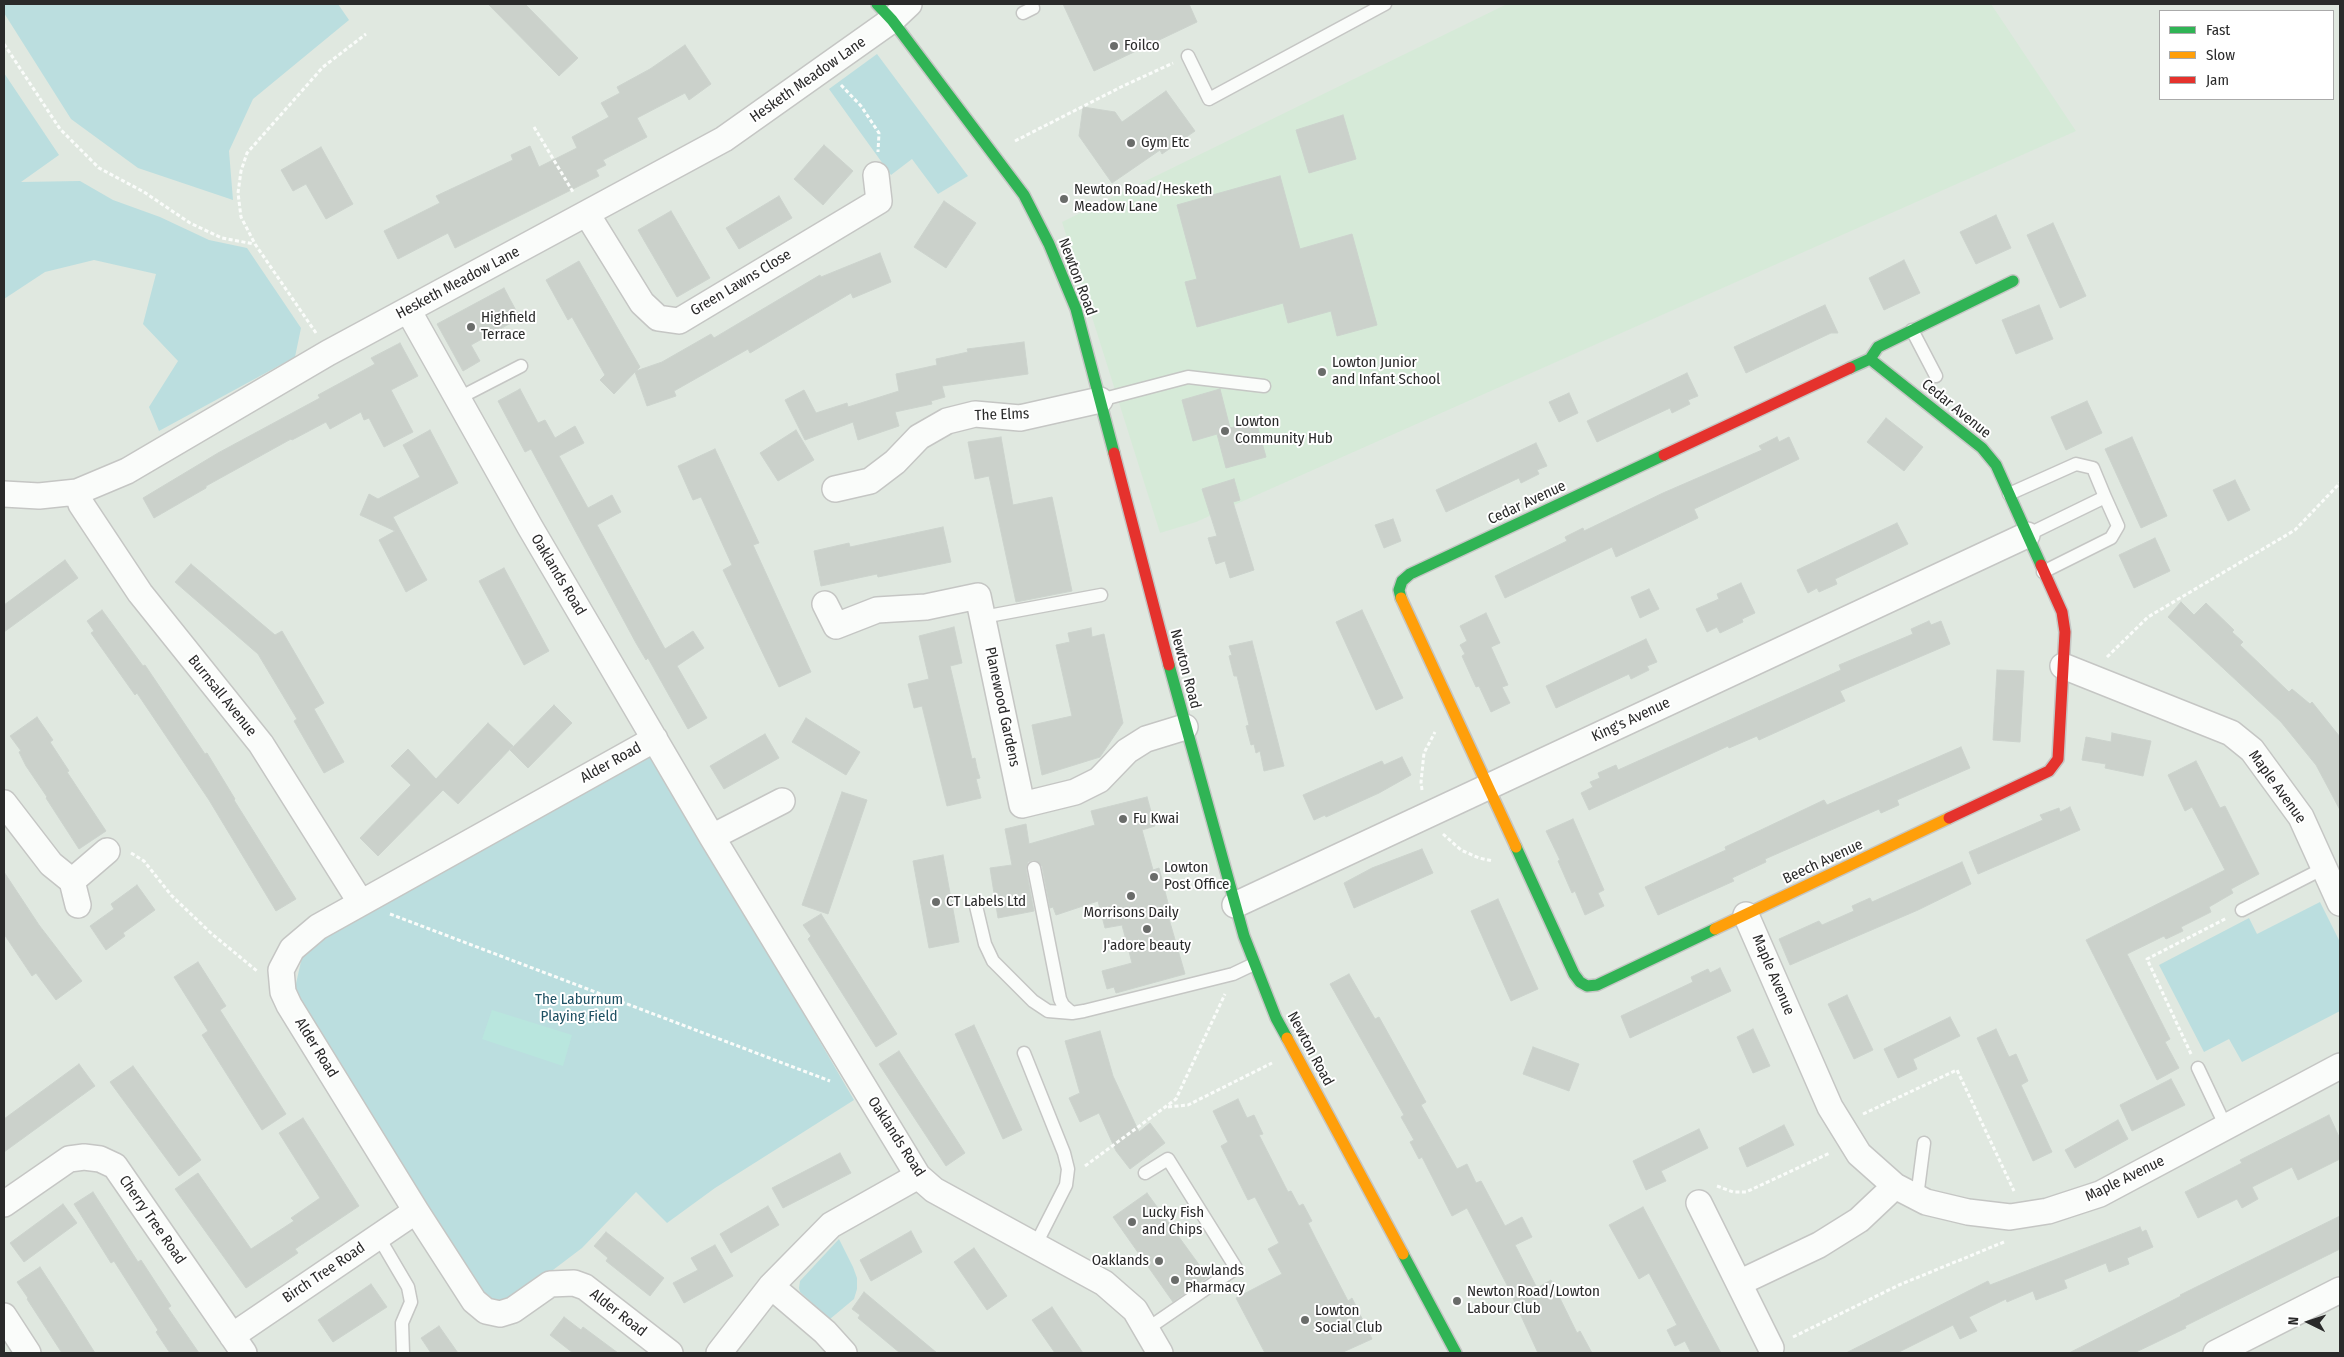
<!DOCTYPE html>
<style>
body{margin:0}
#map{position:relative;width:2344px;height:1357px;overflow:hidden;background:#e0e8e0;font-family:"Fira Sans Condensed",sans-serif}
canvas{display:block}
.frame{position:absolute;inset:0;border:5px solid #2a2a2a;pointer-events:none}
.legend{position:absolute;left:2159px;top:10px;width:175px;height:90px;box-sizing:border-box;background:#fff;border:1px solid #aaa;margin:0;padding:6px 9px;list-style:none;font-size:15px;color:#2a2a2a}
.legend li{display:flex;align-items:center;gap:10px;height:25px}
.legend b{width:25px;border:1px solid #aaa}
.north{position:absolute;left:2284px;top:1297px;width:50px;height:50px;-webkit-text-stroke:4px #fff;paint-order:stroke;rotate:274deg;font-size:14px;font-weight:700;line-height:20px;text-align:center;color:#2a2a2a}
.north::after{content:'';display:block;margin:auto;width:18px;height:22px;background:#2a2a2a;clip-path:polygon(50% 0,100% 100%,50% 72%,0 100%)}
</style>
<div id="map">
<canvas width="2344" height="1357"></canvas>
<div class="frame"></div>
<ul class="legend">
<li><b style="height:6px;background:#30b455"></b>Fast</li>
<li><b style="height:6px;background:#ff9f0a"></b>Slow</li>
<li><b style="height:6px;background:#e5322d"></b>Jam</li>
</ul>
<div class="north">N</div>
</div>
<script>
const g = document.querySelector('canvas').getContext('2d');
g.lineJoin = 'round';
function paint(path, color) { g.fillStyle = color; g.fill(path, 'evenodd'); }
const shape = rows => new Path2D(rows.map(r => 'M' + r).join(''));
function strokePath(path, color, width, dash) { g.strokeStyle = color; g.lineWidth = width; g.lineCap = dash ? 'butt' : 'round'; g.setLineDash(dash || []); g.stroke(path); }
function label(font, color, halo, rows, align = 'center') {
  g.font = font + ' "Fira Sans Condensed",sans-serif'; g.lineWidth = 4; g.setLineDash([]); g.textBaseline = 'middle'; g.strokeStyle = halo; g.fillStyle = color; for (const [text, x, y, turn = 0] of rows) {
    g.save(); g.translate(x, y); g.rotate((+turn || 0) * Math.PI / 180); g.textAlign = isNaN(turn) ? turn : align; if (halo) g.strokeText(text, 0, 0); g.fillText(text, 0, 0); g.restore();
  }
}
const education = shape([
 [1507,4,1991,4,2076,131,1196,522,1160,533,1062,222]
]);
const green = shape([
 [4,4,338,4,349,20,253,99,229,151,233,200,138,168,71,119,4,13],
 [877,54,968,176,938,194,912,159,891,175,829,89],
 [4,73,59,155,21,182,80,181,113,200,160,217,209,240,247,248,301,328,295,357,159,431,149,407,178,361,143,324,156,274,94,260,45,272,4,299],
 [654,757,854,1100,715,1188,667,1223,636,1192,582,1248,520,1295,506,1301,490,1300,479,1293,301,1012,295,988,302,957,328,932,635,759],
 [2320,902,2340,942,2340,1011,2242,1062,2229,1039,2204,1052,2159,965,2249,918,2257,934],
 [839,1239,853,1267,857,1278,857,1289,854,1299,830,1319,800,1292,799,1288,800,1281]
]);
const pitch = shape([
 [492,1010,572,1035,563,1066,482,1039]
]);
const building = shape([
 [488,4,525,4,578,58,559,76,488,4],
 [1063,4,1189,4,1197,22,1094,71,1063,4],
 [685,45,711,84,689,100,685,93,637,118,647,137,603,160,606,165,596,170,599,176,455,248,448,233,398,259,384,231,440,203,436,196,513,160,511,155,530,146,539,167,577,148,572,137,609,117,601,103,620,93,617,87,650,69,685,45],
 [1166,91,1195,131,1162,154,1160,150,1112,183,1079,136,1083,107,1115,112,1122,122,1166,91],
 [1343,115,1356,159,1309,173,1296,130,1343,115],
 [824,145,853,171,823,205,794,179,824,145],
 [321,147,353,204,326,219,306,184,293,191,281,170,321,147],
 [1280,176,1300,249,1352,234,1377,325,1337,336,1331,311,1288,323,1283,303,1197,327,1185,282,1197,279,1177,205,1280,176],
 [779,196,792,218,739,249,726,228,779,196],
 [944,201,976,223,946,268,914,247,944,201],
 [671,211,710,278,677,297,638,230,671,211],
 [1996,215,2011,248,1976,264,1960,232,1996,215],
 [2053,223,2086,296,2060,308,2027,235,2053,223],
 [880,253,891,282,853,298,851,293,750,353,748,349,674,391,676,396,647,406,635,372,614,394,600,380,605,375,572,317,568,320,546,280,579,261,640,367,636,371,662,362,711,334,714,338,820,275,821,277,880,253],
 [1904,260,1920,293,1884,310,1869,278,1904,260],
 [504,288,520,318,471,345,480,361,463,371,437,324,504,288],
 [1825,305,1838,333,1831,333,1746,373,1734,347,1825,305],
 [2039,305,2053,339,2016,354,2002,320,2039,305],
 [1024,342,1028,374,942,386,945,397,931,401,932,404,895,412,899,426,858,440,853,422,805,440,785,400,804,390,816,413,847,403,848,407,899,391,896,374,937,365,936,359,968,352,967,349,1024,342],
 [400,343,418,376,391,390,413,432,384,447,369,418,364,420,361,412,330,429,326,422,292,440,291,439,206,486,206,488,154,518,143,498,218,453,320,398,318,395,375,364,371,358,400,343],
 [1687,373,1698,396,1688,400,1690,404,1672,413,1670,408,1597,442,1587,421,1687,373],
 [520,389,538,423,545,420,555,438,575,426,584,443,559,456,588,508,612,495,621,512,597,525,665,649,693,631,704,648,677,666,707,718,688,729,648,658,646,660,636,643,531,449,525,452,498,401,520,389],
 [1220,389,1230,428,1256,421,1266,457,1226,468,1217,434,1193,441,1182,400,1220,389],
 [1569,393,1578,413,1559,422,1549,402,1569,393],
 [2087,401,2102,433,2066,450,2051,417,2087,401],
 [1886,418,1923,447,1904,471,1867,442,1886,418],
 [430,430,458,483,393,517,427,580,406,592,379,540,395,531,360,515,369,494,378,499,420,477,403,445,430,430],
 [796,430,814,460,778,481,760,453,796,430],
 [1001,437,1013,505,1052,497,1072,591,1016,602,989,476,975,479,968,442,1001,437],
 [1777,437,1779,442,1789,437,1799,459,1694,509,1698,518,1654,539,1616,557,1612,547,1505,598,1495,576,1567,541,1565,537,1583,528,1584,531,1663,493,1762,450,1759,446,1777,437],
 [2132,437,2167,516,2141,528,2105,449,2132,437],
 [1536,443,1547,466,1537,470,1539,474,1521,483,1519,478,1446,512,1436,490,1536,443],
 [715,449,759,543,753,545,811,672,779,687,723,570,732,565,701,497,693,500,678,466,715,449],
 [1234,479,1240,500,1233,502,1254,570,1230,578,1225,561,1216,564,1208,538,1217,536,1202,489,1234,479],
 [2235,480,2250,510,2228,521,2213,490,2235,480],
 [1393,519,1401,541,1384,548,1375,525,1393,519],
 [1897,523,1908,544,1835,579,1837,584,1819,592,1817,588,1808,593,1797,570,1897,523],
 [943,527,951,562,878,577,877,574,821,586,814,551,849,543,850,547,943,527],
 [2155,538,2170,571,2134,588,2119,555,2155,538],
 [65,560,78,578,4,632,4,605,65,560],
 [191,564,275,635,282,631,324,703,314,709,344,762,324,773,294,721,297,719,258,654,175,582,191,564],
 [504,568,549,651,524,665,479,581,504,568],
 [1741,583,1755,613,1742,619,1743,622,1720,633,1717,627,1707,632,1696,609,1719,599,1717,594,1741,583],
 [1649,589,1659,609,1640,618,1631,597,1649,589],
 [2181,602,2194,615,2206,603,2234,630,2232,632,2243,642,2240,645,2289,692,2292,689,2310,704,2312,702,2340,737,2340,810,2316,765,2281,722,2168,617,2181,602],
 [102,610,143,666,145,665,205,754,207,753,235,799,234,800,296,899,276,911,209,800,137,693,135,695,91,633,94,631,87,621,102,610],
 [1362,610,1403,698,1376,710,1336,622,1362,610],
 [1486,613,1500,643,1491,647,1508,685,1502,687,1510,703,1491,712,1479,686,1476,687,1462,656,1465,654,1460,645,1467,641,1460,626,1486,613],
 [1929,621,1931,625,1941,621,1950,644,1840,691,1845,701,1814,715,1759,740,1757,736,1729,748,1728,746,1589,810,1581,793,1593,787,1590,782,1600,778,1598,773,1616,765,1618,770,1841,670,1839,665,1913,634,1911,629,1929,621],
 [954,627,962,663,950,666,972,759,975,758,977,768,980,778,976,779,981,798,947,806,922,706,914,708,908,684,929,679,919,636,954,627],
 [1091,628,1092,637,1104,634,1123,723,1100,757,1042,775,1032,725,1072,716,1056,645,1070,642,1068,633,1091,628],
 [1646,639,1657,662,1647,666,1649,670,1631,679,1629,674,1556,708,1546,686,1646,639],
 [1252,641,1284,766,1264,771,1260,751,1256,753,1254,744,1251,745,1246,726,1249,725,1237,676,1234,676,1229,656,1232,655,1229,646,1252,641],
 [1997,670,2024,671,2020,742,1993,740,1997,670],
 [554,705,572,723,528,768,510,750,554,705],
 [37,717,53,740,50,742,69,771,67,772,106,831,79,849,46,798,47,797,26,766,19,752,21,751,10,736,37,717],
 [806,718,860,752,846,775,792,742,806,718],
 [488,723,513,746,458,804,443,790,378,856,360,838,411,785,391,766,408,749,436,779,488,723],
 [2112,733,2151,741,2143,776,2105,768,2106,764,2082,760,2086,737,2111,742,2112,733],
 [765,734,779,758,724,789,710,766,765,734],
 [1961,747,1970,768,1897,800,1899,805,1881,813,1879,809,1765,859,1766,862,1732,878,1734,881,1658,915,1645,887,1726,850,1725,847,1824,800,1827,805,1961,747],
 [1402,757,1411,775,1379,793,1326,817,1325,815,1314,820,1303,795,1382,761,1384,765,1402,757],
 [2196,761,2220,808,2225,806,2259,874,2231,889,2233,893,2209,907,2211,912,2181,927,2183,931,2166,939,2164,936,2127,954,2170,1039,2165,1042,2179,1068,2157,1080,2086,940,2225,870,2192,807,2185,811,2168,775,2196,761],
 [842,792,867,800,828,914,802,905,842,792],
 [1147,797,1155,826,1142,830,1153,870,1159,868,1170,911,1167,912,1185,974,1116,993,1114,987,1107,989,1102,971,1132,963,1122,925,1105,928,1098,901,1056,915,1053,907,1050,908,1042,866,1037,861,1033,860,1028,862,1026,869,1034,911,998,918,990,868,1012,865,1005,829,1026,824,1029,844,1095,825,1091,811,1147,797],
 [2070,807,2080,830,1978,874,1969,852,2043,820,2040,815,2059,808,2060,812,2070,807],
 [1573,819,1604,890,1598,893,1604,906,1585,915,1575,891,1572,893,1558,861,1560,860,1546,831,1573,819],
 [1422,849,1433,873,1354,908,1344,883,1372,868,1422,849],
 [943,855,959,942,929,948,913,861,943,855],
 [1962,862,1971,884,1918,910,1790,965,1779,939,1819,921,1822,925,1854,911,1852,906,1870,898,1872,902,1962,862],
 [4,872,39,925,82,981,56,1000,36,973,32,976,4,934,4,872],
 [137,885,155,910,123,933,125,936,106,950,90,926,114,909,111,904,137,885],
 [1498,899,1538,989,1511,1001,1471,911,1498,899],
 [821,914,897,1034,876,1047,808,939,811,936,803,925,821,914],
 [198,962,226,1006,220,1010,286,1114,262,1130,202,1035,208,1031,174,977,198,962],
 [1720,968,1731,991,1630,1038,1621,1016,1693,982,1691,977,1708,969,1710,973,1720,968],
 [1349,974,1375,1019,1379,1017,1409,1071,1426,1102,1421,1105,1457,1169,1467,1164,1476,1183,1481,1181,1505,1226,1522,1217,1532,1237,1515,1245,1537,1288,1551,1280,1577,1333,1580,1331,1592,1353,1538,1353,1506,1283,1467,1208,1452,1216,1422,1157,1419,1159,1410,1142,1414,1140,1401,1117,1404,1115,1330,984,1349,974],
 [1847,995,1873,1050,1854,1059,1828,1004,1847,995],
 [1950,1017,1960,1036,1913,1059,1917,1069,1898,1078,1884,1049,1950,1017],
 [974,1025,1022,1130,1003,1139,955,1034,974,1025],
 [1753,1029,1770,1066,1753,1073,1737,1037,1753,1029],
 [1996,1029,2009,1057,2016,1054,2028,1081,2021,1085,2052,1152,2033,1161,1977,1038,1996,1029],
 [1100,1031,1113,1076,1139,1132,1150,1123,1165,1143,1130,1169,1116,1151,1099,1113,1080,1122,1069,1098,1080,1093,1065,1041,1100,1031],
 [1533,1047,1579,1064,1569,1091,1523,1074,1533,1047],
 [899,1051,965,1153,946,1166,879,1064,899,1051],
 [79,1064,95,1086,4,1152,4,1119,79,1064],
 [133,1066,201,1160,179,1176,110,1082,133,1066],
 [2171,1079,2185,1105,2132,1131,2120,1105,2171,1079],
 [1238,1099,1247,1118,1254,1115,1263,1134,1259,1135,1288,1192,1291,1191,1299,1206,1303,1204,1312,1221,1308,1223,1316,1239,1348,1301,1352,1298,1372,1339,1341,1353,1265,1353,1236,1298,1282,1274,1268,1249,1279,1243,1255,1197,1248,1200,1221,1146,1228,1142,1213,1111,1238,1099],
 [2329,1115,2340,1139,2340,1159,2298,1180,2292,1167,2252,1187,2258,1199,2242,1208,2237,1199,2198,1218,2185,1192,2242,1163,2240,1160,2329,1115],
 [303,1118,359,1206,295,1249,298,1253,246,1288,175,1189,198,1173,251,1249,294,1221,291,1218,320,1198,279,1133,303,1118],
 [2118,1120,2128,1139,2075,1168,2065,1150,2118,1120],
 [1784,1125,1794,1145,1747,1167,1739,1148,1784,1125],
 [1699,1129,1708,1148,1661,1171,1666,1181,1646,1190,1633,1161,1699,1129],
 [840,1153,851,1173,783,1208,772,1188,840,1153],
 [93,1192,138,1262,141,1260,171,1306,168,1308,199,1353,170,1353,156,1332,158,1330,114,1261,111,1263,74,1204,93,1192],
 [1147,1193,1208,1277,1173,1302,1113,1217,1147,1193],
 [63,1204,77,1223,24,1262,10,1243,63,1204],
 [768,1206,779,1225,731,1253,720,1234,768,1206],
 [1643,1207,1721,1353,1691,1353,1685,1341,1675,1346,1667,1330,1677,1325,1649,1273,1639,1279,1609,1225,1643,1207],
 [2340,1216,2340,1249,2185,1326,2186,1328,2134,1353,2069,1353,2181,1296,2180,1295,2340,1216],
 [2140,1227,2142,1232,2146,1230,2153,1247,2127,1258,2129,1264,2109,1272,2106,1263,2064,1280,2067,1288,2036,1300,2033,1291,2007,1302,2006,1299,1969,1317,1977,1331,1960,1339,1953,1325,1897,1353,1846,1353,1988,1281,1990,1285,2140,1227],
 [911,1231,922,1252,871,1281,860,1260,911,1231],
 [606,1232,664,1278,650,1296,606,1261,608,1258,594,1246,606,1232],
 [715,1245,733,1276,684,1303,673,1283,698,1270,691,1258,715,1245],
 [974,1248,1007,1296,987,1310,954,1262,974,1248],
 [40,1267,68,1310,95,1353,62,1353,27,1299,28,1298,17,1282,40,1267],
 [371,1284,387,1307,333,1342,318,1320,371,1284],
 [864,1292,895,1318,937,1353,900,1353,858,1318,860,1315,852,1309,864,1292],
 [1052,1307,1068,1331,1083,1353,1055,1353,1032,1320,1052,1307],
 [564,1317,581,1330,583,1327,618,1353,573,1353,550,1335,564,1317],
 [439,1326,458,1353,431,1353,421,1338,439,1326]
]);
const path = shape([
 [4,44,60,129,99,168,144,192,190,223,222,238,254,244],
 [841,85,861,106,879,133,878,152],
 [534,127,573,192],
 [1015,141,1121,87,1173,63],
 [316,333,255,244,241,217,238,193,241,171,247,153,323,67,366,34],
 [2107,657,2148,617,2295,530,2340,483],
 [1422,790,1421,782,1424,753,1435,732],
 [1443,834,1461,850,1479,858,1493,861],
 [131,853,144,861,171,895,212,934,257,971],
 [390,914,830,1081],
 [2191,1054,2147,959,2227,918],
 [1168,1107,1188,1105,1272,1063],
 [1863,1114,1957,1070,2014,1191],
 [1085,1166,1176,1099,1225,994],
 [1717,1186,1733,1192,1746,1192,1830,1153],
 [1793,1337,1899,1285,2004,1242]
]);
const lane = shape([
 [1023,13,1033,8,1032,4],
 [1188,56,1209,99,1385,4],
 [1912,330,1936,376],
 [459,398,521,366],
 [1100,400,1188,377,1264,386],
 [2009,494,2076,464,2093,468,2105,497,2027,535],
 [2043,572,2111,538,2118,526,2105,497],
 [983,617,1101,595],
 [1034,868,1060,999,1063,1005,1072,1013],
 [976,906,985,944,993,961,1033,1001,1048,1011,1072,1013,1084,1011,1233,974,1254,964],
 [2242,910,2324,868],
 [1024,1053,1064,1153,1068,1169,1066,1185,1035,1246],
 [2198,1068,2226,1127],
 [1145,1173,1168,1159,1236,1268,1147,1329],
 [1917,1197,1924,1143],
 [378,1236,408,1287,411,1302,402,1323,403,1353]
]);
const street = shape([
 [587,214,642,303,658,318,679,321,879,201,876,175],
 [408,310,530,527,712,837,918,1176,934,1190,1104,1283,1135,1310,1160,1353],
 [835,489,870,481,895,462,919,437,947,421,975,414,1020,418,1100,400],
 [77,492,81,504,140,593,261,744,361,903],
 [4,494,39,496,77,492,127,471,328,353,724,139,892,20,909,4],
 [825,604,836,626,877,610,926,607,978,596,1022,805,1075,792,1099,780,1127,751,1146,739,1185,727],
 [2063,666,2231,733,2252,750,2301,817,2340,903],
 [655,739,318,927,292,949,281,970,283,992,289,1005,416,1211,474,1301,486,1311,500,1314,513,1310,550,1284,574,1283,585,1287,670,1353],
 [4,803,51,864,72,881],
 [712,837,782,801],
 [78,905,72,881,107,851],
 [1235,905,2027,535],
 [1746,915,1830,1107,1859,1154,1895,1186,1926,1202,1968,1212,2010,1217,2048,1211,2100,1194,2340,1066],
 [1699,1203,1771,1348],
 [4,1204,69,1159,84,1157,100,1159,115,1166,244,1353],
 [1739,1283,1819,1245,1859,1220,1895,1186],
 [771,1286,825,1332,844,1353],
 [4,1316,28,1353],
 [232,1336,416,1211],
 [719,1353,771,1286,831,1225,918,1176],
 [2216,1353,2340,1290]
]);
const fast = shape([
 [877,4,892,20,1024,195,1049,244,1076,309,1114,453],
 [1870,359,1982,448,1996,465,2041,565],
 [1850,368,1870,359,1878,347,2013,281],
 [1401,598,1399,590,1402,581,1410,574,1664,455],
 [1169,665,1244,936,1276,1018,1287,1038],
 [1516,847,1574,974,1580,982,1587,986,1597,985,1715,929],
 [1403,1254,1456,1353]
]);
const slow = shape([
 [1401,598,1516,847],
 [1715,929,1949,818],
 [1287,1038,1403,1254]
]);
const jam = shape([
 [1114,453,1169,665],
 [1664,455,1850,368],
 [1949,818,2049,771,2058,759,2065,632,2062,612,2041,565]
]);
const markers = [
 [1114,46,5,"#6a6c6a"],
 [1131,143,5,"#6a6c6a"],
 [1064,199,5,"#6a6c6a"],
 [471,327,5,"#6a6c6a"],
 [1322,372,5,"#6a6c6a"],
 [1225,431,5,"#6a6c6a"],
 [1123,819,5,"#6a6c6a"],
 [1154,877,5,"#6a6c6a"],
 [1131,896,5,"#6a6c6a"],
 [936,902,5,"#6a6c6a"],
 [1147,929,5,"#6a6c6a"],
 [1132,1222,5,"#6a6c6a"],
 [1159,1261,5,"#6a6c6a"],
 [1175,1280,5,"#6a6c6a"],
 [1457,1301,5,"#6a6c6a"],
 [1305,1320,5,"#6a6c6a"]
];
const poiNames = [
 ["Foilco",1124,46],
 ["Gym Etc",1141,143],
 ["Newton Road/Hesketh",1074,190],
 ["Meadow Lane",1074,207],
 ["Highfield",481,318],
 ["Terrace",481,335],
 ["Lowton Junior",1332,363],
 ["and Infant School",1332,380],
 ["Lowton",1235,422],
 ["Community Hub",1235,439],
 ["Fu Kwai",1133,819],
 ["Lowton",1164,868],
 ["Post Office",1164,885],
 ["CT Labels Ltd",946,902],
 ["Morrisons Daily",1131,913,"center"],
 ["J'adore beauty",1147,946,"center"],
 ["Lucky Fish",1142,1213],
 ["and Chips",1142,1230],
 ["Oaklands",1149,1261,"right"],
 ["Rowlands",1185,1271],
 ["Pharmacy",1185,1288],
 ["Newton Road/Lowton",1467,1292],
 ["Labour Club",1467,1309],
 ["Lowton",1315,1311],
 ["Social Club",1315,1328]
];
const streetNames = [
 ["Hesketh Meadow Lane",808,80,-35],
 ["Newton Road",1077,277,69],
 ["Hesketh Meadow Lane",458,283,-28],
 ["Green Lawns Close",741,283,-31],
 ["Cedar Avenue",1956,409,39],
 ["The Elms",1002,415,-2],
 ["Cedar Avenue",1527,503,-25],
 ["Oaklands Road",558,575,59],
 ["Newton Road",1185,669,75],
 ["Burnsall Avenue",222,696,51],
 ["Planewood Gardens",1002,707,78],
 ["King's Avenue",1631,720,-25],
 ["Alder Road",611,763,-29],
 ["Maple Avenue",2277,787,54],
 ["Beech Avenue",1823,862,-25],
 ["Maple Avenue",1773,975,67],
 ["Alder Road",316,1048,58],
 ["Newton Road",1310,1049,62],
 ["Oaklands Road",896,1137,57],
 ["Maple Avenue",2125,1179,-26],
 ["Cherry Tree Road",152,1220,55],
 ["Birch Tree Road",324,1273,-34],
 ["Alder Road",618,1313,38]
];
const parkNames = [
 ["The Laburnum",579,1000],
 ["Playing Field",579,1017]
];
paint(education, '#d6ead8');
paint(green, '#bbdedf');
paint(pitch, '#b9e6de');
paint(building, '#cbd1cb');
strokePath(building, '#ccd3cd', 1);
strokePath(lane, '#c5c6c4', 15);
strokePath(street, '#c5c6c4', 28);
strokePath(fast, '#c5c6c4', 14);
strokePath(slow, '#c5c6c4', 14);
strokePath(jam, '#c5c6c4', 14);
strokePath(path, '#fafcfa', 3, [4, 2.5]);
strokePath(lane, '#fafcfa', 12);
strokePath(street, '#fafcfa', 25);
strokePath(fast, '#30b455', 11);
strokePath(slow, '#ff9f0a', 11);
strokePath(jam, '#e5322d', 11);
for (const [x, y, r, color] of markers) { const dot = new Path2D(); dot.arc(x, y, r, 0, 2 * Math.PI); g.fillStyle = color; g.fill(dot); strokePath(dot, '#fff', 2); }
label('15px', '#2a2a2a', '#fff', poiNames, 'left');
label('15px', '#2a2a2a', '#fff', streetNames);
label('15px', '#1e5163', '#fff', parkNames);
</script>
